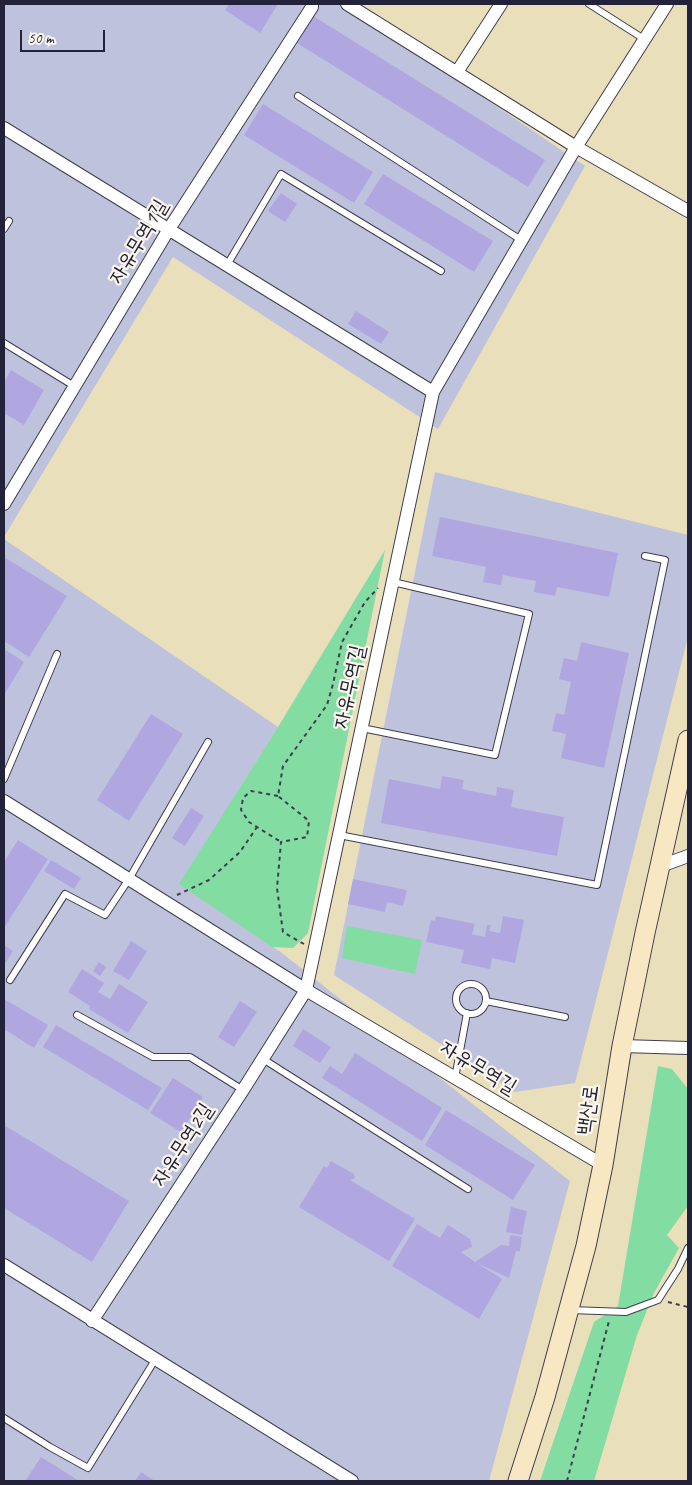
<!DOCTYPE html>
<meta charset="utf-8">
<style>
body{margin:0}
#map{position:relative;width:692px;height:1485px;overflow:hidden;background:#eadfbb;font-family:Caveat,sans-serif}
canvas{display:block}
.frame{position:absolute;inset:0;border:5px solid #22223b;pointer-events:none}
.scale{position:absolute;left:20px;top:30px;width:85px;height:22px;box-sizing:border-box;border:2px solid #22223b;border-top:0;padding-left:6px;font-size:15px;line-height:18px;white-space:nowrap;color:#22223b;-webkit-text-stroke:4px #fbf7ec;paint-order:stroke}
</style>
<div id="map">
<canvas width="692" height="1485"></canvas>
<div class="frame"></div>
<div class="scale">50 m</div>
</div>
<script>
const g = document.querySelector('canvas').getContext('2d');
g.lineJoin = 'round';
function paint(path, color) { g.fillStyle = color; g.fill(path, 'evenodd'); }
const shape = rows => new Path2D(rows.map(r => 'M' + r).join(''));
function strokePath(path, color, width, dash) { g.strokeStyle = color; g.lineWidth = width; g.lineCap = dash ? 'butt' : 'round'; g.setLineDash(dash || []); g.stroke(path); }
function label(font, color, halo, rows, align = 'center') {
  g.font = font + ' Caveat,"Poor Story",sans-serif'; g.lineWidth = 4.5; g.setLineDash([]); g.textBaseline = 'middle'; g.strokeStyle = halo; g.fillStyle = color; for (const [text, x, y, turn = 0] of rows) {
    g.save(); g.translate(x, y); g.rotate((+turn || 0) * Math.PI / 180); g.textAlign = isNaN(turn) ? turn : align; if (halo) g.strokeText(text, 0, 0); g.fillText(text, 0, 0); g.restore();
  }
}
const industrial = shape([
 [4,4,345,4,585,166,438,429,173,257,4,537],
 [435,472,688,535,688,637,575,1083,515,1092,334,975],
 [4,539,278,727,180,884,282,953,570,1181,489,1481,4,1481]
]);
const green = shape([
 [385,550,308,933,293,948,272,947,179,884,278,727],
 [347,926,422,940,415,974,342,958],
 [658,1066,672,1069,688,1089,688,1206,667,1235,679,1248,654,1293,637,1335,594,1481,540,1481,594,1322,618,1306]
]);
const building = shape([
 [229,4,278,4,260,33,225,10],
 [313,16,545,160,528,187,297,43],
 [263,104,373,172,354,203,244,135],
 [383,174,493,241,474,272,364,204],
 [281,193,297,204,285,222,268,211],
 [356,311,389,332,381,344,348,324],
 [11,370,44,390,24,425,4,413,4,382],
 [440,517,618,553,609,597,557,587,555,596,534,592,536,581,503,575,501,585,483,582,486,567,432,556],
 [4,557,67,596,29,657,4,641],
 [581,642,629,653,604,768,561,758,566,734,552,731,556,713,564,715,571,682,559,679,564,658,577,661],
 [4,649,24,662,4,695],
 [151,714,183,734,129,821,97,800],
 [442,776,464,780,462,789,496,796,497,787,514,790,511,807,564,817,557,856,381,823,389,779,440,789],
 [191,808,204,816,185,846,172,838],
 [18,840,48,859,4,928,4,862],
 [51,860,81,878,74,889,44,871],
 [353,879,407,890,403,906,387,902,385,912,348,904],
 [436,916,475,924,472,934,485,937,487,925,491,925,489,931,500,933,503,916,524,920,515,963,492,958,490,969,461,963,464,950,426,942,431,920,435,921],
 [131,941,147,951,129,980,113,971],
 [4,945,13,951,4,965],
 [99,962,106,967,100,976,93,971],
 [82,969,104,983,98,992,110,999,119,984,148,1002,128,1033,89,1009,90,1006,68,992],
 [4,999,48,1025,34,1048,4,1029],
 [240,1001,257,1012,234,1047,218,1037],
 [56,1025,162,1088,148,1110,43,1047],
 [303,1029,331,1047,320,1063,293,1046],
 [355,1053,442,1108,422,1141,322,1078,330,1066,342,1074],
 [173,1078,203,1097,181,1132,150,1113],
 [446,1110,535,1165,513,1200,425,1145],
 [4,1125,129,1201,92,1262,4,1208],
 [331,1161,354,1174,355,1178,350,1180,415,1219,389,1261,299,1207,324,1166,327,1168],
 [511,1207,527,1211,522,1235,506,1232],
 [417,1224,440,1238,448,1225,470,1239,472,1247,461,1252,475,1262,501,1245,509,1246,510,1235,522,1237,520,1251,516,1251,509,1278,477,1263,502,1279,479,1319,392,1266],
 [41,1457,79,1481,25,1481],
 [141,1472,155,1481,135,1481]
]);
const path = shape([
 [278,796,251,791,243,798,241,810,249,822,281,842],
 [177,895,209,880,240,852,257,827],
 [304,944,283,932,277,888,281,842,307,837,309,821,278,796,283,766,327,705,333,684,342,642,365,602,378,588],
 [668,1302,688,1307],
 [567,1481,609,1321]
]);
const service = shape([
 [589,4,644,39],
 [298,96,521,240],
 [4,229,9,221],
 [227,265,281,174,441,271],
 [4,343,74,386],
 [362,728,495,755,529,614,393,582],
 [4,779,57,654],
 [339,835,597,885,665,560,645,556],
 [10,980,65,894,105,915,129,879,208,742],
 '456 999a15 15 0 1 1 30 0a15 15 0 1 1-30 0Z',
 [486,1001,565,1017],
 [77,1015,153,1057,190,1057,243,1090],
 [263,1059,468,1189],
 [455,1078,467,1013],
 [570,1310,626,1312,658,1300,678,1269,688,1248],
 [4,1418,50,1447,88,1468,155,1360]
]);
const minor = shape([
 [347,4,576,147,688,211],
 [457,72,501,4],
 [4,128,433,392,576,147,667,4],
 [4,504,169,229,312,7,312,4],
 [4,801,306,990,603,1165],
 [661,866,688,856],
 [622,1046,688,1048],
 [4,1265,352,1481],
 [92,1321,243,1090,306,990,433,392]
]);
const secondary = shape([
 [518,1481,545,1397,586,1246,603,1165,622,1046,645,933,688,740]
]);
const streetNames = [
 ["자유무역1길",139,242,-59],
 ["자유무역길",350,687,-78],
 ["자유무역길",478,1068,31],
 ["백산로",589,1110,-82],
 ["자유무역2길",183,1145,-57]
];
paint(industrial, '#bfc2dd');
paint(green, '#83dca2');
paint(building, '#b0a7e1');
strokePath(service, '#403e4e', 8);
strokePath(minor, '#403e4e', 14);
strokePath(secondary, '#403e4e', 21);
strokePath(path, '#403e4e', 2, [4, 4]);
strokePath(service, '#fff', 6);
strokePath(minor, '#fff', 12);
strokePath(secondary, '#f8e7c3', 19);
label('21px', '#22223b', '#fbf7ec', streetNames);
</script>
